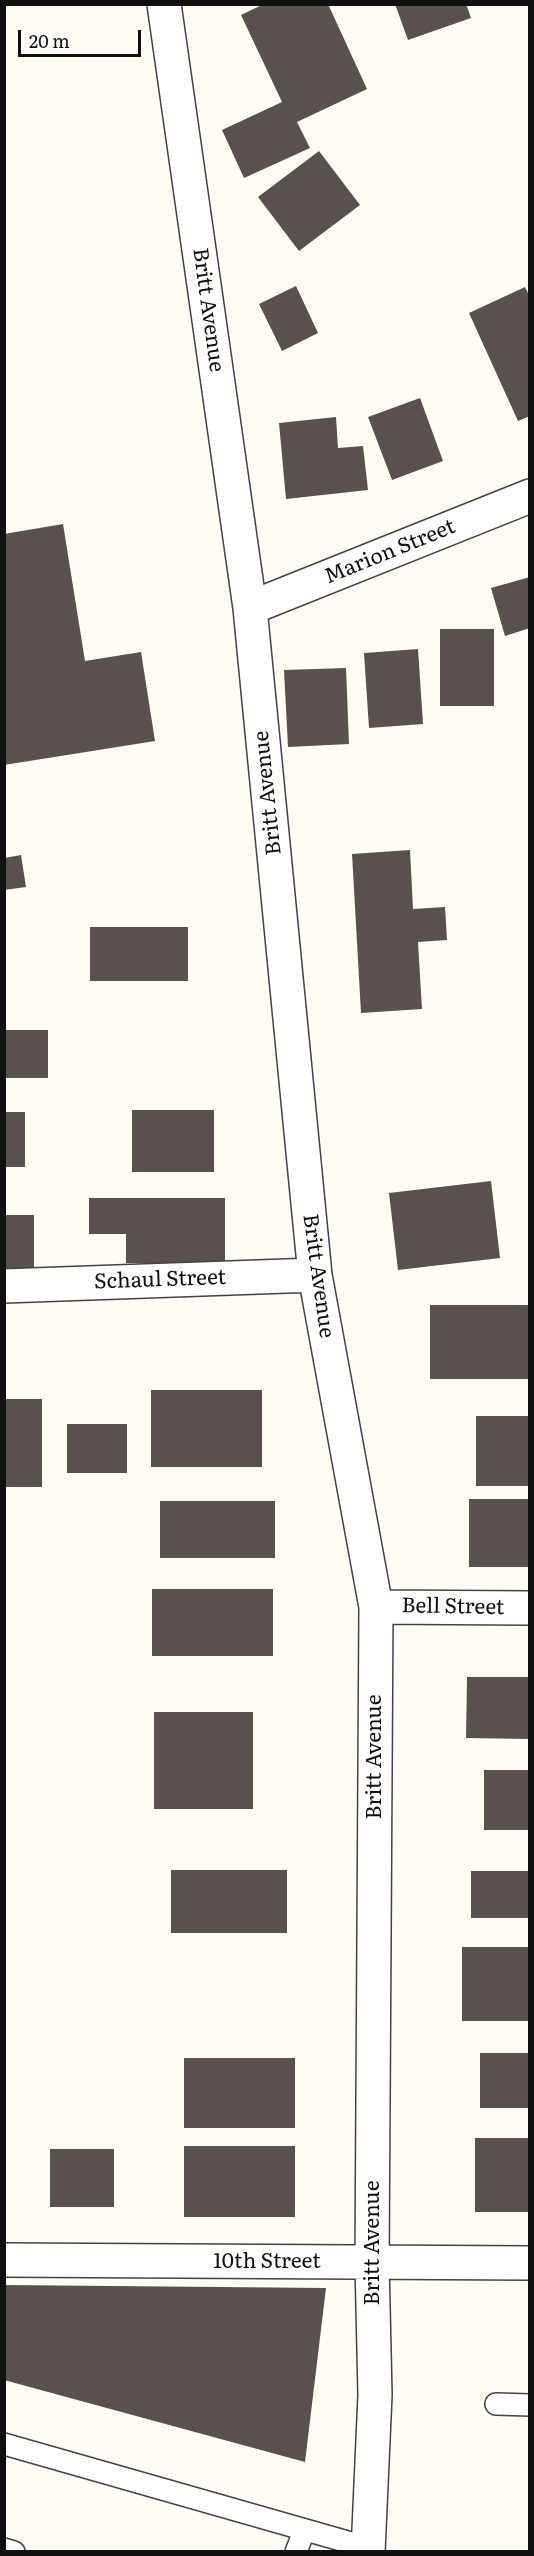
<!DOCTYPE html>
<style>
body{margin:0}
#map{position:relative;width:534px;height:2556px;overflow:hidden;background:#fefcf4;font-family:Literata,serif}
canvas{display:block}
.frame{position:absolute;inset:0;border:6px solid #101010;pointer-events:none}
.scale{position:absolute;left:18px;top:30px;width:123px;height:27px;box-sizing:border-box;border:3px solid #101010;border-top:0;padding-left:8px;font-size:18px;line-height:21px;white-space:nowrap;color:#101010;-webkit-text-stroke:4px #fff;paint-order:stroke}
</style>
<div id="map">
<canvas width="534" height="2556"></canvas>
<div class="frame"></div>
<div class="scale">20 m</div>
</div>
<script>
const g = document.querySelector('canvas').getContext('2d');
g.lineJoin = 'round';
function paint(path, color) { g.fillStyle = color; g.fill(path, 'evenodd'); }
const shape = rows => new Path2D(rows.map(r => 'M' + r).join(''));
function strokePath(path, color, width, dash) { g.strokeStyle = color; g.lineWidth = width; g.lineCap = dash ? 'butt' : 'round'; g.setLineDash(dash || []); g.stroke(path); }
function label(font, color, halo, rows, align = 'center') {
  g.font = font + ' Literata,serif'; g.lineWidth = 6; g.setLineDash([]); g.textBaseline = 'middle'; g.strokeStyle = halo; g.fillStyle = color; for (const [text, x, y, turn = 0] of rows) {
    g.save(); g.translate(x, y); g.rotate((+turn || 0) * Math.PI / 180); g.textAlign = isNaN(turn) ? turn : align; if (halo) g.strokeText(text, 0, 0); g.fillText(text, 0, 0); g.restore();
  }
}
const building = shape([
 [264,4,328,4,367,89,297,122,310,148,244,178,222,130,282,102,241,15],
 [395,4,466,4,471,18,408,40],
 [319,151,360,205,299,251,258,197],
 [296,286,318,333,282,351,259,304],
 [525,287,530,297,530,416,518,421,469,313],
 [420,398,443,461,392,480,368,417],
 [336,417,338,448,363,446,368,490,286,499,279,423],
 [63,524,85,661,141,652,155,741,4,765,4,534],
 [530,577,530,628,505,636,491,588],
 [440,629,494,629,494,706,440,706],
 [418,649,423,724,369,728,364,653],
 [346,668,349,744,288,747,284,670],
 [410,850,413,909,445,907,447,940,418,942,422,1009,361,1013,352,854],
 [21,855,26,887,4,890,4,858],
 [90,927,188,927,188,981,90,981],
 [4,1030,48,1030,48,1078,4,1078],
 [132,1110,214,1110,214,1172,132,1172],
 [4,1112,25,1112,25,1167,4,1167],
 [491,1181,500,1258,398,1270,389,1193],
 [89,1198,225,1198,225,1263,126,1263,126,1234,89,1234],
 [4,1215,34,1215,34,1272,4,1272],
 [430,1305,530,1305,530,1379,430,1379],
 [151,1390,262,1390,262,1467,151,1467],
 [4,1399,42,1399,42,1487,4,1487],
 [476,1416,530,1416,530,1486,476,1486],
 [67,1424,127,1424,127,1473,67,1473],
 [469,1499,530,1499,530,1567,469,1567],
 [160,1501,275,1501,275,1558,160,1558],
 [152,1589,273,1589,273,1656,152,1656],
 [467,1677,530,1677,530,1739,466,1738],
 [154,1712,253,1712,253,1809,154,1809],
 [484,1770,530,1770,530,1830,484,1830],
 [171,1870,287,1870,287,1933,171,1933],
 [471,1871,530,1871,530,1918,471,1918],
 [462,1947,530,1947,530,2021,462,2021],
 [480,2053,530,2053,530,2108,480,2108],
 [184,2058,295,2058,295,2128,184,2128],
 [475,2138,530,2138,530,2212,475,2212],
 [184,2146,295,2146,295,2217,184,2217],
 [50,2149,114,2149,114,2207,50,2207],
 [4,2285,326,2288,305,2462,4,2380]
]);
const lane = shape([
 [496,2404,530,2405],
 [4,2444,369,2548],
 [4,2549,14,2552],
 [296,2552,304,2531]
]);
const street = shape([
 [164,4,250,608,315,1275,376,1607,372,2263,375,2395,368,2552],
 [250,608,530,496],
 [4,1286,315,1275],
 [376,1607,530,1608],
 [4,2260,530,2263]
]);
const streetNames = [
 ["Britt Avenue",208,310,82],
 ["Marion Street",390,552,-22],
 ["Britt Avenue",268,793,-96],
 ["Britt Avenue",318,1276,82],
 ["Schaul Street",160,1280,-2],
 ["Bell Street",453,1607,1],
 ["Britt Avenue",375,1757,-90],
 ["Britt Avenue",373,2243,-90],
 ["10th Street",267,2262]
];
paint(building, '#58514d');
strokePath(lane, '#434343', 24);
strokePath(street, '#434343', 36);
strokePath(lane, '#fff', 21);
strokePath(street, '#fff', 33);
label('21px', '#101010', '#fff', streetNames);
</script>
